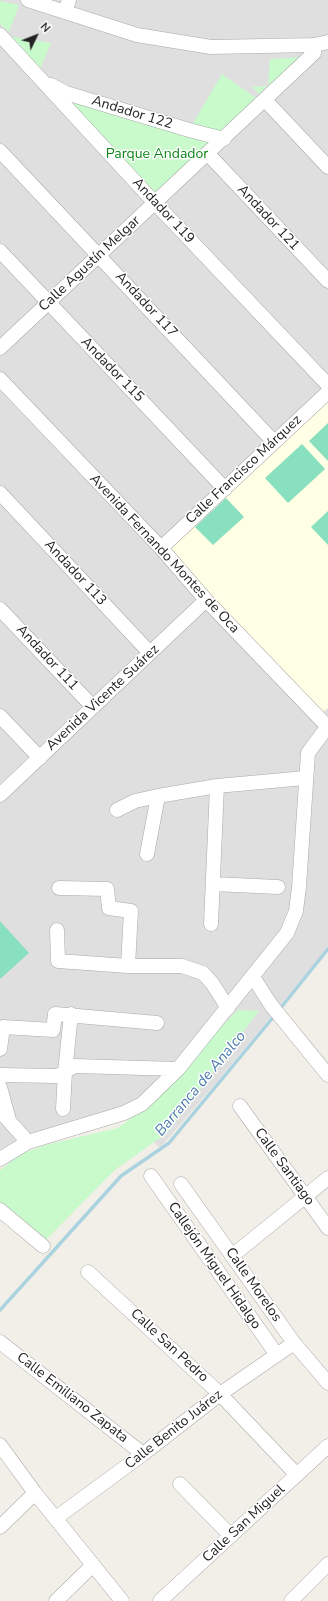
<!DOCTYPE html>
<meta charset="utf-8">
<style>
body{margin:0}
#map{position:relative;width:328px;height:1601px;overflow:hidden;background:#f2efe9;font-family:"Nunito Sans",sans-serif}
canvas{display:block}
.north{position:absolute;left:16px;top:16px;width:40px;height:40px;-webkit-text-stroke:3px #fff;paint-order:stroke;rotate:47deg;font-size:11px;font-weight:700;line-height:16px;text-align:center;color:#222}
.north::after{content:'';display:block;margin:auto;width:14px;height:18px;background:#222;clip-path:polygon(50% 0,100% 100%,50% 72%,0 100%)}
</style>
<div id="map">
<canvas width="328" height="1601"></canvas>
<div class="north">N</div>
</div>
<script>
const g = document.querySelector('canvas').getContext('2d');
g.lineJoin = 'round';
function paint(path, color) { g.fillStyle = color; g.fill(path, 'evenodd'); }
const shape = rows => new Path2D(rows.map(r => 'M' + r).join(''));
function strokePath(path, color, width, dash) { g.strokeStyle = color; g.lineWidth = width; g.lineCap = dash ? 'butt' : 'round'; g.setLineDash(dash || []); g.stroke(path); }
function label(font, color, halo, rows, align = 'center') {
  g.font = font + ' "Nunito Sans",sans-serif'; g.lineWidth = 3; g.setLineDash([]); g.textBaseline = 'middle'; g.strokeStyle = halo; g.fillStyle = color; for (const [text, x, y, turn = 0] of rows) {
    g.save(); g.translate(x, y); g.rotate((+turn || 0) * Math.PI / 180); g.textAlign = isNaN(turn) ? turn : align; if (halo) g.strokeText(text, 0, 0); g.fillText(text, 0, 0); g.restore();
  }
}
const residential = shape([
 [0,0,328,0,328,946,326,950,215,1084,160,1148,126,1116,19,1150,0,1166]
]);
const education = shape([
 [328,394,328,708,322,713,163,546]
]);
const park = shape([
 [0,1,19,5,9,32,0,24],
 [0,35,51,43,39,71],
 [301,57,263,98,252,87,268,86,270,59],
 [222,74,262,102,155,203,43,81,189,130],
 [238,1010,259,1011,167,1133,116,1169,37,1249,0,1214,0,1170,21,1154,45,1145,118,1128,158,1097,201,1046]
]);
const pitch = shape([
 [328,423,328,461,309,441],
 [302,444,325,469,288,503,265,478],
 [226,498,244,517,213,545,195,527],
 [328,511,328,545,311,527],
 [0,921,29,953,0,979]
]);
const stream = shape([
 [279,1010,328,949],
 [0,1310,121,1176,169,1143,275,1015]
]);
const minor = shape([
 [28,0,137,35,211,47,314,45,328,42],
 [65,12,69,0],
 [0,35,155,203,328,385],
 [51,85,66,93,189,130,224,139],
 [265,100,328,167],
 [0,151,274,442],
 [208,154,328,281],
 [0,251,225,489],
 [0,348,314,53,314,45],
 [0,379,161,548,206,600,328,727],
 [0,493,150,653],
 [161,548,328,392],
 [0,609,93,707],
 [0,716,40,758],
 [0,795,206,600],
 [117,810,135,801,158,796,217,786,305,778],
 [147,854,158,796],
 [213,884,278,887],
 [59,888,107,889,109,908,131,911,128,966],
 [211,924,217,786],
 [57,930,58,961,128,966,182,966,203,973,212,983,228,1008],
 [253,977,271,1005,328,1075],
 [0,1049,3,1027,53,1030,55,1014,157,1023],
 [0,1075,57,1076,75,1066,178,1069],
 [0,1087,9,1120],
 [240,1106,328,1228],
 [63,1109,65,1072,71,1014],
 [0,1111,28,1142],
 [0,1159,28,1142,124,1113,142,1104,178,1069,287,933,296,911,299,887,308,753,328,726],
 [151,1176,277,1355],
 [181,1184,294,1343,328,1383],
 [0,1210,43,1246],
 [232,1256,328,1178],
 [88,1272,220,1394,297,1475],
 [0,1342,143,1454],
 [0,1445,35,1493,122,1601],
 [180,1484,231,1536],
 [56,1518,143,1454,220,1394,294,1343],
 [0,1527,35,1493],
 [56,1601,93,1565],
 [160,1601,328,1446],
 [291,1601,328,1564]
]);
const streetNames = [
 ["Andador 122",132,113,17],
 ["Andador 119",163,211,47],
 ["Andador 121",268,218,47],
 ["Calle Agustín Melgar",90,264,-43],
 ["Andador 117",146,305,47],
 ["Andador 115",112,370,46],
 ["Calle Francisco Márquez",244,470,-43],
 ["Avenida Fernando Montes de Oca",164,554,47],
 ["Andador 113",75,573,47],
 ["Andador 111",47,658,47],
 ["Avenida Vicente Suárez",103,698,-43],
 ["Calle Santiago",284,1167,54],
 ["Callejón Miguel Hidalgo",214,1266,55],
 ["Calle Morelos",253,1285,55],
 ["Calle San Pedro",169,1346,43],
 ["Calle Emiliano Zapata",72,1398,38],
 ["Calle Benito Juárez",174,1430,-38],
 ["Calle San Miguel",244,1524,-43]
];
const parkNames = [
 ["Parque Andador",157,155]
];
const waterNames = [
 ["Barranca de Analco",201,1084,-50]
];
paint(residential, '#e0dfdf');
paint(education, '#ffffe5');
paint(park, '#c8facc');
paint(pitch, '#88e0be');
strokePath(stream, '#aad3df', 3.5);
strokePath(minor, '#a9a9a9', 15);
strokePath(minor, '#fff', 14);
label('14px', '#222', '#fff', streetNames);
label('14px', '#0c8416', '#fff', parkNames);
label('italic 15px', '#4a7aab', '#fff', waterNames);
</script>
